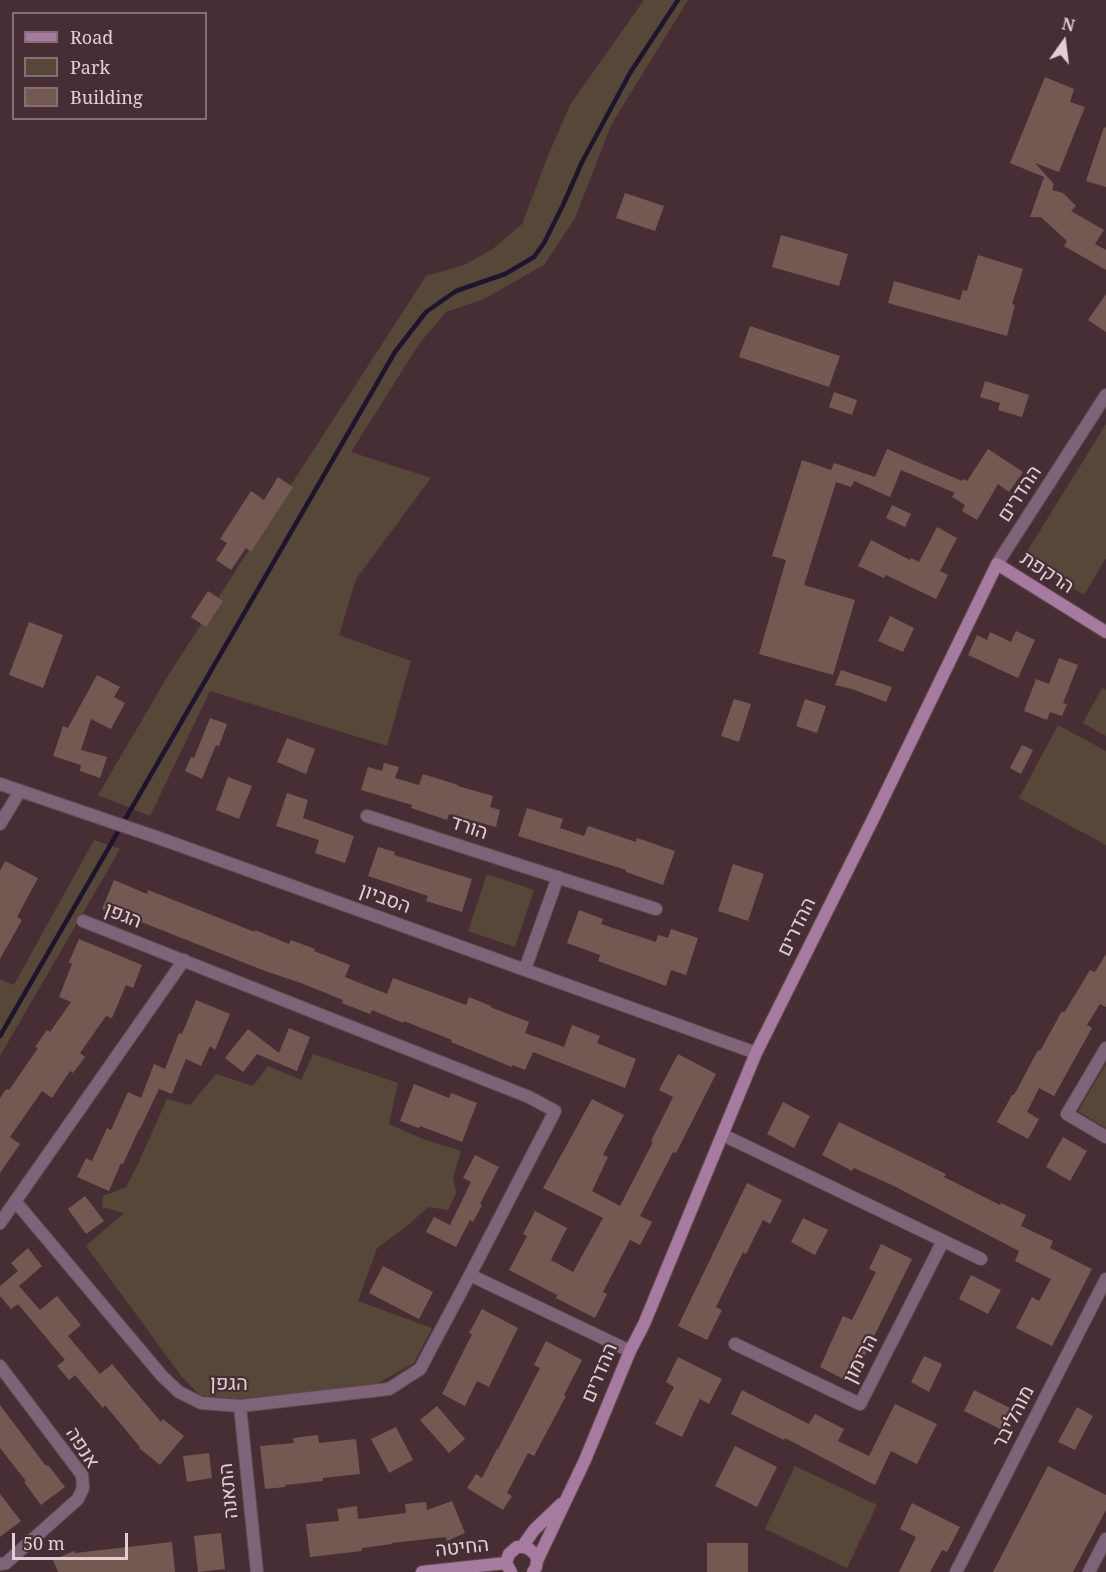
<!DOCTYPE html>
<meta charset="utf-8">
<style>
body{margin:0}
#map{position:relative;width:1106px;height:1572px;overflow:hidden;background:#472e34;font-family:"Noto Serif",serif}
canvas{display:block}
.legend{position:absolute;left:12px;top:12px;width:195px;height:108px;box-sizing:border-box;background:#472e34;border:2px solid #846f74;margin:0;padding:8px 10px;list-style:none;font-size:18px;color:#e0d0d3}
.legend li{display:flex;align-items:center;gap:12px;height:30px}
.legend b{width:30px;border:2px solid #846f74}
.north{position:absolute;left:1034px;top:12px;width:60px;height:60px;-webkit-text-stroke:4px #472e34;paint-order:stroke;rotate:14deg;font-size:16px;font-weight:700;line-height:24px;text-align:center;color:#e0d0d3}
.north::after{content:'';display:block;margin:auto;width:21px;height:27px;background:#e0d0d3;clip-path:polygon(50% 0,100% 100%,50% 72%,0 100%)}
.scale{position:absolute;left:12px;top:1533px;width:116px;height:27px;box-sizing:border-box;border:3px solid #e0d0d3;border-top:0;padding-left:8px;font-size:18px;line-height:21px;white-space:nowrap;color:#e0d0d3;-webkit-text-stroke:4px #472e34;paint-order:stroke}
</style>
<div id="map">
<canvas width="1106" height="1572"></canvas>
<ul class="legend">
<li><b style="height:8px;background:#a77a9f"></b>Road</li>
<li><b style="height:16px;background:#574739"></b>Park</li>
<li><b style="height:16px;background:#745952"></b>Building</li>
</ul>
<div class="north">N</div>
<div class="scale">50 m</div>
</div>
<script>
const g = document.querySelector('canvas').getContext('2d');
g.lineJoin = 'round';
function paint(path, color) { g.fillStyle = color; g.fill(path, 'evenodd'); }
const shape = rows => new Path2D(rows.map(r => 'M' + r).join(''));
function strokePath(path, color, width, dash) { g.strokeStyle = color; g.lineWidth = width; g.lineCap = dash ? 'butt' : 'round'; g.setLineDash(dash || []); g.stroke(path); }
function label(font, color, halo, rows, align = 'center') {
  g.font = font + ' "Noto Serif",Heebo,serif'; g.lineWidth = 4.5; g.setLineDash([]); g.textBaseline = 'middle'; g.strokeStyle = halo; g.fillStyle = color; for (const [text, x, y, turn = 0] of rows) {
    g.save(); g.translate(x, y); g.rotate((+turn || 0) * Math.PI / 180); g.textAlign = isNaN(turn) ? turn : align; if (halo) g.strokeText(text, 0, 0); g.fillText(text, 0, 0); g.restore();
  }
}
const green = shape([
 [644,0,688,0,611,125,575,218,544,265,484,299,446,312,419,344,351,452,431,478,356,579,339,635,411,661,387,746,210,691,150,816,98,795,169,674,426,276,464,265,493,249,522,224,548,156,570,105],
 [1106,424,1106,558,1084,595,1023,558],
 [1102,688,1106,690,1106,736,1083,723],
 [1058,725,1106,751,1106,845,1019,798],
 [94,840,120,849,0,1056,0,979,14,985],
 [487,874,534,890,515,947,468,931],
 [313,1054,398,1083,389,1124,423,1139,461,1151,453,1178,456,1193,448,1210,428,1207,407,1226,377,1248,358,1301,432,1328,414,1363,376,1384,237,1399,200,1395,182,1377,86,1246,124,1213,102,1207,103,1196,126,1187,137,1166,167,1099,190,1105,216,1074,253,1086,268,1066,301,1080],
 [1106,1064,1106,1128,1078,1111],
 [795,1466,877,1505,847,1568,765,1529]
]);
const stream = shape([
 [0,1036,395,352,426,312,456,291,505,274,534,257,544,243,563,205,582,162,630,73,678,0]
]);
const building = shape([
 [1045,77,1074,89,1070,102,1085,107,1059,172,1035,163,1054,184,1052,190,1063,193,1076,206,1071,211,1104,230,1095,244,1106,250,1106,270,1064,246,1067,241,1041,217,1030,217,1044,177,1010,163],
 [1104,127,1106,128,1106,187,1086,181],
 [625,193,664,206,655,231,616,218],
 [781,235,848,254,839,286,772,267],
 [978,255,1023,269,1012,304,1015,305,1007,336,888,303,894,281,960,300,963,290,967,291],
 [1106,294,1106,332,1088,320],
 [750,326,840,356,829,387,739,357],
 [985,381,1029,395,1022,417,998,410,1000,403,980,397],
 [834,392,857,400,852,415,829,407],
 [887,449,962,481,963,479,967,481,988,449,1023,472,1009,492,998,484,977,520,962,511,965,505,952,497,955,493,901,470,890,497,854,481,851,487,836,482,804,585,855,600,833,675,759,654,786,560,772,556,802,460,831,470,834,463,875,477],
 [278,477,293,487,251,552,246,548,231,570,216,560,227,543,220,539,251,491,264,500],
 [892,505,911,514,905,527,886,518],
 [937,527,957,538,940,571,948,575,936,599,886,575,884,578,858,566,871,540,910,560,911,558,919,562],
 [208,591,223,601,206,627,191,617],
 [890,616,914,628,903,652,878,641],
 [29,622,63,635,43,688,9,675],
 [1016,631,1035,640,1018,678,968,655,977,635,987,640,990,632,1011,642],
 [1059,658,1078,665,1063,703,1067,704,1062,716,1050,712,1047,720,1024,711,1036,679,1049,684],
 [841,670,892,687,886,702,852,689,835,685],
 [97,675,120,687,114,697,125,703,111,729,91,719,81,750,107,757,100,778,80,771,81,765,53,756,63,726,68,728],
 [734,699,751,704,739,742,721,736],
 [805,699,826,706,817,733,796,726],
 [210,718,227,724,219,746,216,745,202,779,185,771,191,757,194,758],
 [287,738,315,749,306,774,277,762],
 [1022,745,1033,750,1021,774,1010,768],
 [384,763,399,767,395,778,419,785,423,774,458,785,458,786,493,796,490,807,500,810,496,827,449,814,447,820,411,808,412,805,361,790,368,767,382,771],
 [228,777,252,786,239,819,216,810],
 [287,793,308,800,303,818,354,836,345,863,315,853,319,840,276,826],
 [527,808,563,819,560,828,584,836,588,826,636,842,637,838,675,851,663,885,626,872,626,870,518,836],
 [378,847,395,852,394,855,472,879,462,912,426,901,428,896,368,876],
 [5,861,38,878,17,917,22,920,0,959,0,871],
 [733,864,764,874,748,921,718,911],
 [114,880,147,894,148,890,255,932,255,930,289,944,291,940,315,949,314,951,350,965,345,977,387,994,393,978,466,1005,469,997,491,1006,490,1007,529,1022,525,1033,564,1047,572,1025,600,1036,597,1043,636,1059,625,1088,533,1052,525,1070,512,1065,512,1067,451,1042,452,1040,404,1021,403,1023,372,1010,370,1014,342,1003,343,1000,301,983,265,971,121,914,120,916,102,909],
 [579,910,603,919,601,924,656,942,658,935,668,938,671,929,698,938,686,975,671,970,666,986,598,961,600,955,567,943],
 [79,939,142,965,133,988,126,985,112,1018,106,1016,80,1053,85,1057,73,1073,70,1071,52,1098,42,1091,10,1137,20,1144,0,1173,0,1098,6,1089,9,1090,38,1048,35,1047,47,1030,50,1032,71,1002,59,997,72,964,69,962],
 [1106,954,1106,1007,1100,1004,1087,1025,1092,1028,1054,1096,1039,1088,1027,1112,1039,1119,1028,1139,997,1122,1012,1095,1014,1095,1038,1050,1040,1051,1062,1011,1064,1013,1090,970,1095,972],
 [196,1000,230,1014,215,1050,210,1046,201,1066,186,1059,172,1094,159,1089,140,1129,139,1129,123,1164,121,1163,109,1191,77,1177,86,1158,92,1161,107,1128,111,1130,128,1092,141,1098,154,1064,165,1069,179,1033,182,1034],
 [289,1028,310,1037,297,1071,257,1054,243,1072,225,1058,248,1029,279,1053],
 [678,1054,716,1074,676,1153,673,1152,640,1216,652,1222,640,1245,630,1240,603,1292,607,1294,595,1318,556,1298,557,1295,509,1270,527,1236,523,1234,535,1211,567,1228,551,1260,573,1272,603,1218,543,1188,592,1099,624,1115,603,1155,608,1157,592,1191,620,1206,653,1142,651,1141,673,1097,659,1090],
 [414,1084,449,1098,451,1093,477,1103,462,1142,420,1126,419,1128,400,1121],
 [783,1102,810,1116,794,1148,767,1134],
 [839,1122,946,1174,944,1177,1000,1205,1001,1203,1026,1215,1021,1226,1053,1241,1050,1248,1092,1269,1052,1346,1016,1328,1032,1297,1039,1301,1051,1279,1015,1261,1019,1251,892,1185,854,1168,852,1171,822,1155],
 [1063,1137,1087,1151,1070,1181,1046,1167],
 [475,1155,499,1167,480,1204,482,1205,473,1222,470,1220,456,1247,426,1232,434,1217,450,1225,471,1182,463,1178],
 [747,1183,782,1200,770,1224,763,1220,746,1254,743,1252,716,1307,722,1310,707,1340,678,1326],
 [85,1196,104,1221,86,1234,68,1209],
 [803,1218,828,1230,815,1255,791,1242],
 [881,1244,912,1259,859,1367,861,1368,853,1384,820,1367,843,1316,852,1320,876,1272,869,1269],
 [28,1248,42,1266,19,1286,40,1310,57,1296,81,1325,68,1336,100,1374,112,1364,161,1422,163,1419,184,1436,160,1465,139,1448,140,1447,105,1405,103,1408,75,1375,69,1380,57,1366,65,1360,18,1304,11,1309,0,1296,0,1286,18,1271,11,1263],
 [383,1266,433,1292,419,1319,369,1293],
 [971,1275,1001,1290,988,1314,959,1299],
 [482,1309,518,1328,489,1387,477,1381,465,1406,442,1394,472,1334,469,1333],
 [546,1341,582,1360,564,1395,566,1396,534,1456,528,1453,507,1493,512,1496,503,1510,467,1488,476,1474,482,1478,497,1449,498,1449,540,1368,534,1365],
 [924,1356,942,1364,929,1392,911,1382],
 [678,1357,722,1379,709,1404,700,1399,682,1437,655,1424,674,1387,666,1382],
 [742,1390,809,1424,815,1414,844,1429,838,1441,869,1456,895,1404,937,1424,917,1464,891,1451,875,1485,785,1438,784,1440,731,1414],
 [974,1390,1014,1410,1004,1431,964,1411],
 [0,1405,46,1466,48,1465,65,1487,41,1505,24,1482,26,1481,0,1448],
 [437,1406,465,1439,449,1453,420,1420],
 [1077,1407,1093,1416,1075,1450,1058,1442],
 [396,1427,413,1460,389,1473,371,1439],
 [318,1435,319,1443,356,1439,360,1474,323,1478,323,1481,285,1485,286,1487,265,1489,260,1446,294,1443,293,1438],
 [735,1446,777,1467,757,1507,715,1486],
 [209,1453,212,1478,187,1482,183,1456],
 [1048,1466,1106,1495,1106,1510,1073,1572,993,1572],
 [0,1494,21,1521,0,1537],
 [452,1501,465,1533,447,1541,446,1537,391,1543,392,1544,362,1548,362,1551,310,1557,306,1524,339,1521,337,1509,357,1506,358,1519,406,1513,405,1504,426,1502,427,1510],
 [912,1503,960,1527,947,1552,942,1550,930,1572,899,1572,916,1537,900,1529],
 [221,1533,225,1569,198,1572,194,1536],
 [172,1542,175,1572,58,1572,53,1560,74,1551,75,1553],
 [707,1543,748,1543,748,1572,707,1572]
]);
const minor = shape([
 [997,564,1106,395],
 [367,816,656,909],
 [0,824,20,791],
 [525,969,558,877],
 [1106,1048,1067,1114,1106,1137],
 [723,1135,981,1259],
 [15,1201,162,1376,179,1392,201,1403,240,1406,389,1389,420,1369,470,1275,555,1111,529,1097,83,921],
 [0,1223,184,960],
 [470,1275,630,1351],
 [735,1344,860,1404,943,1241],
 [0,1366,82,1475,83,1488,78,1499,6,1563,0,1564],
 [240,1406,257,1572],
 [956,1572,1106,1279],
 [1089,1572,1106,1539]
]);
const tertiary = shape([
 [0,784,156,837,756,1053]
]);
const secondary = shape([
 [522,1547,534,1530,561,1504],
 [537,1561,585,1460,630,1351,644,1324,756,1053,875,815,997,564,1106,632],
 [422,1572,506,1563],
 [511,1572,506,1563,509,1554,517,1547,522,1547,528,1548,536,1555,537,1561,536,1567,533,1572]
]);
const streetNames = [
 ["ההדרים",1020,494,-57],
 ["הרקפת",1047,573,33],
 ["הורד",469,828,18],
 ["הסביון",385,899,20],
 ["הגפן",123,916,21],
 ["ההדרים",797,927,-64],
 ["הרימון",861,1359,-63],
 ["ההדרים",600,1373,-67],
 ["הגפן",229,1384,1],
 ["מוהליבר",1014,1417,-63],
 ["אנפה",82,1448,57],
 ["התאנה",229,1491,-96],
 ["החיטה",462,1548,-6]
];
paint(green, '#574739');
strokePath(stream, '#1f142d', 4.5);
paint(building, '#745952');
strokePath(minor, '#634b51', 14);
strokePath(tertiary, '#634b51', 14);
strokePath(secondary, '#634b51', 14);
strokePath(minor, '#7f6379', 12);
strokePath(tertiary, '#7f6379', 12);
strokePath(secondary, '#a77a9f', 12);
label('20px', '#e0d0d3', '#472e34', streetNames);
</script>
